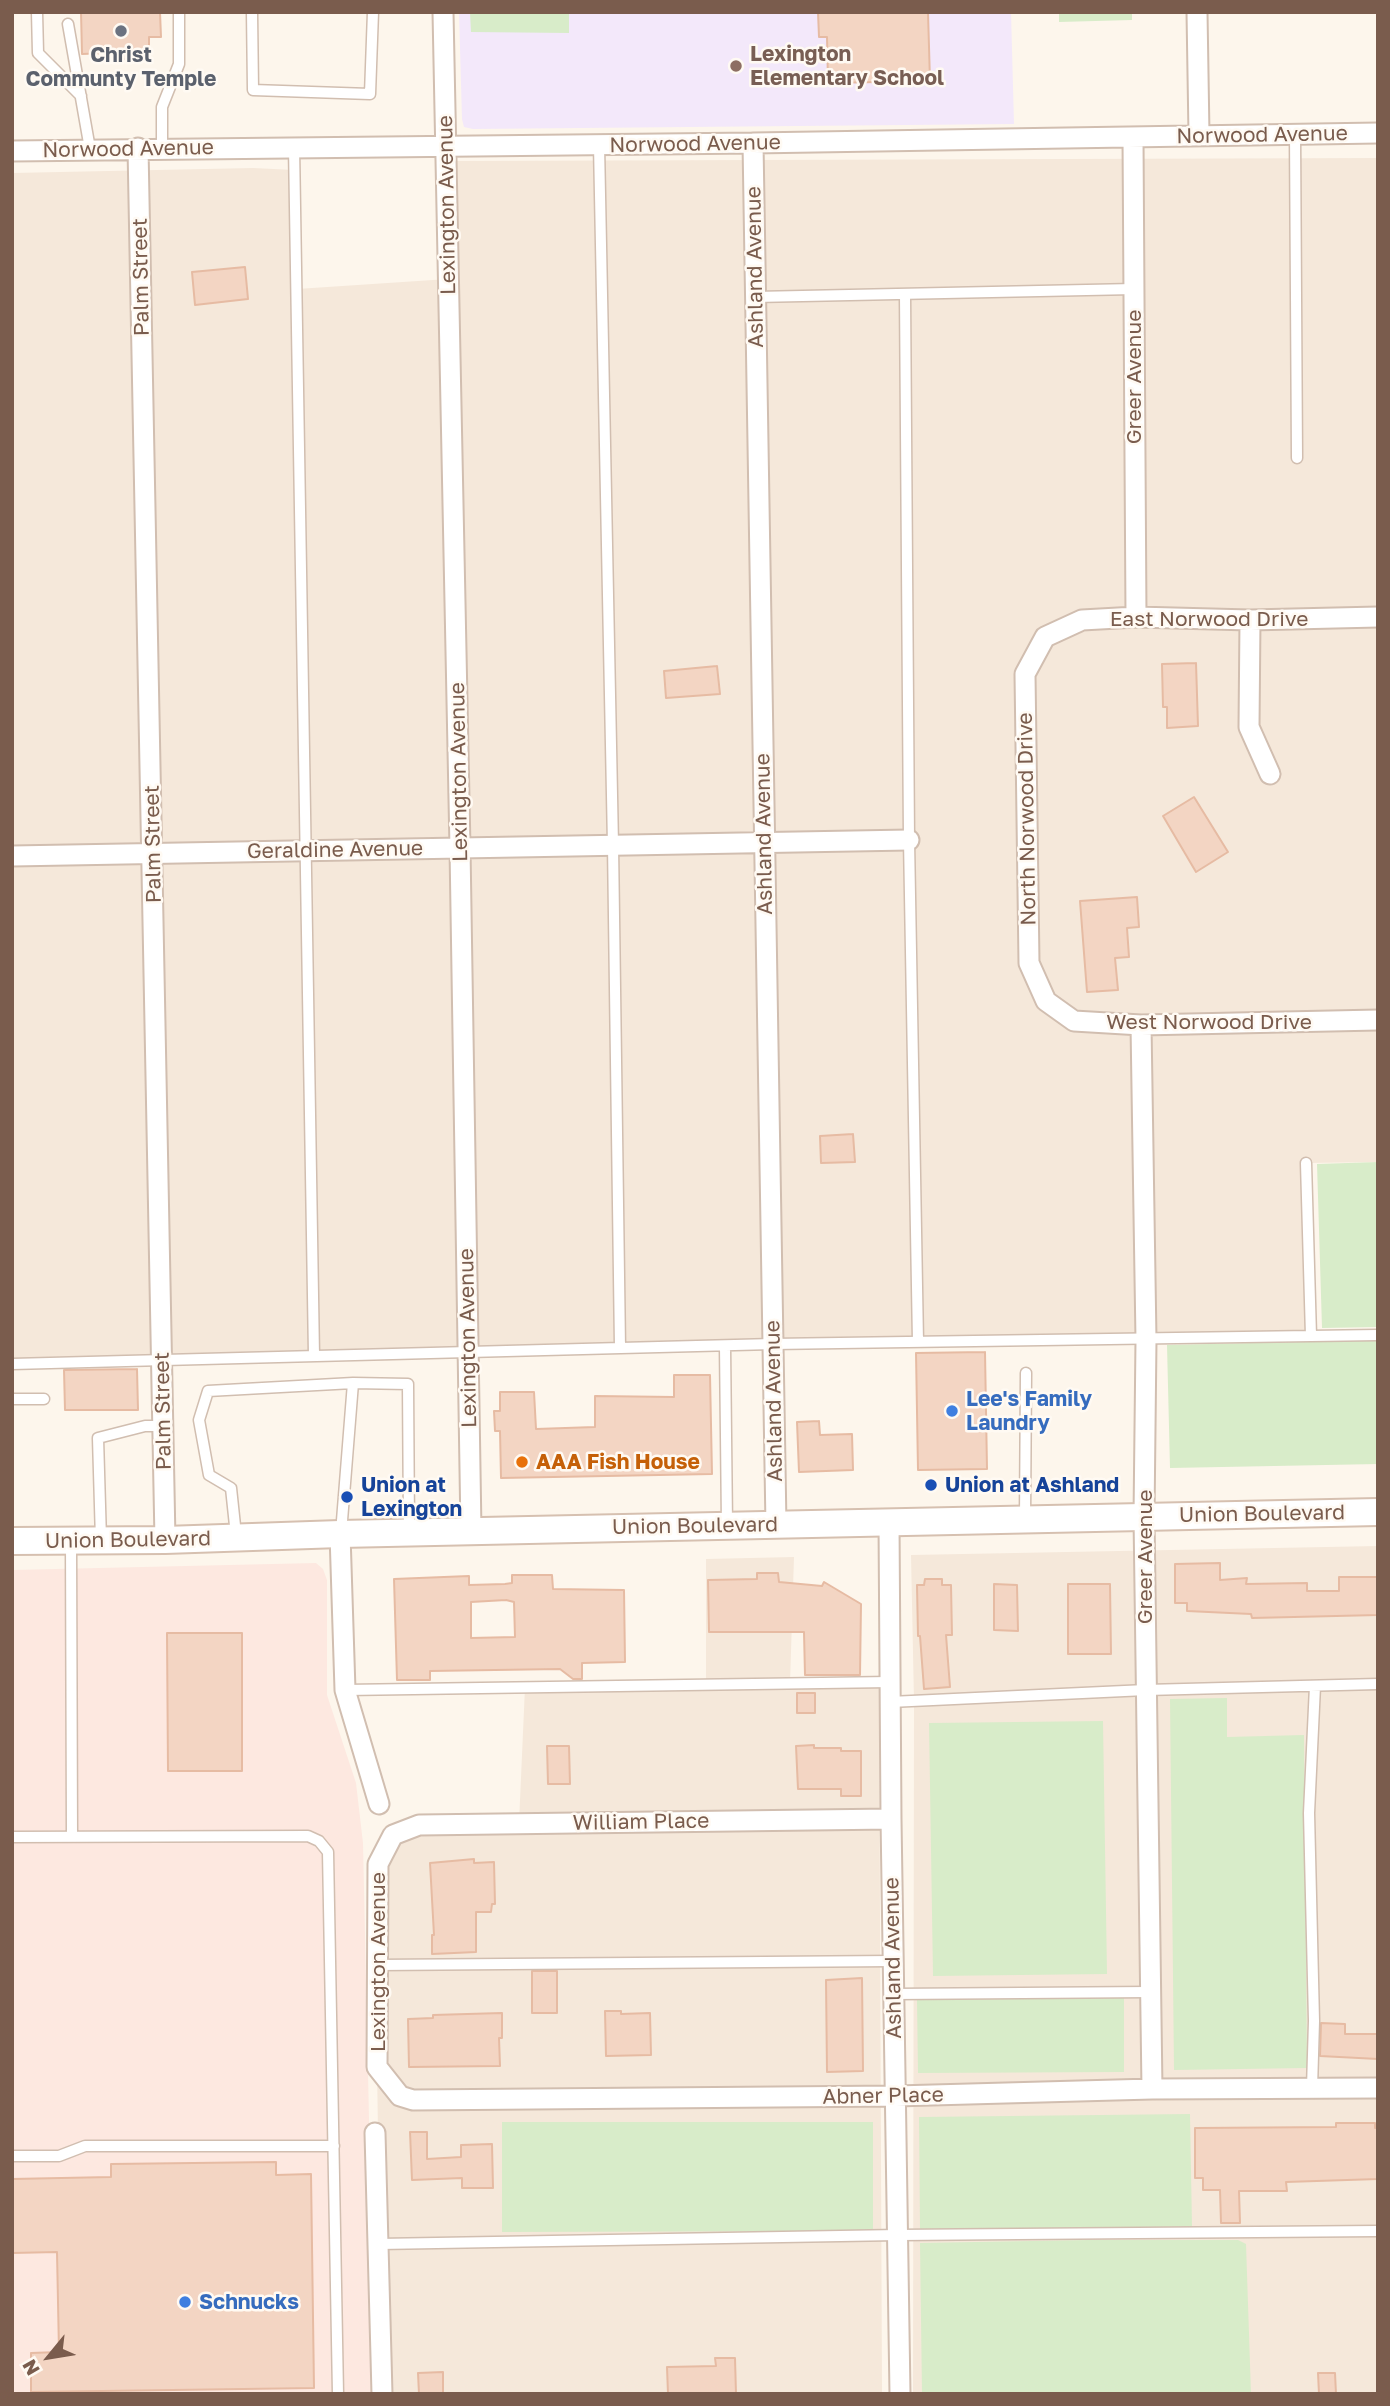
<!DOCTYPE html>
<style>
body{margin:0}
#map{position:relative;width:1390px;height:2406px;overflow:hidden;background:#fdf6ec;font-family:"Golos Text",sans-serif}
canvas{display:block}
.frame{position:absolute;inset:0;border:14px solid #7a5c4d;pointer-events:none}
.north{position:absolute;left:14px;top:2322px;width:70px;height:70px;-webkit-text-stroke:5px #fffaf3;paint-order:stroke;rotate:240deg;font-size:19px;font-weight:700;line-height:28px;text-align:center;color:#7a5c4d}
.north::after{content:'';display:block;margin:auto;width:24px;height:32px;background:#7a5c4d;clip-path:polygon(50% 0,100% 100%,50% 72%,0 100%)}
</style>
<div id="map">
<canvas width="1390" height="2406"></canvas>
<div class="frame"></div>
<div class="north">N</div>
</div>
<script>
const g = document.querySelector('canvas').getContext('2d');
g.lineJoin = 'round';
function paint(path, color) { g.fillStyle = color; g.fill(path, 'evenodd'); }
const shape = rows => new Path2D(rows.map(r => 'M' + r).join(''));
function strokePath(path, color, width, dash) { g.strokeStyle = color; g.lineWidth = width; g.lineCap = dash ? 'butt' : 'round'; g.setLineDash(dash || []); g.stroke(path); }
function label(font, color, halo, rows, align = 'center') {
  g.font = font + ' "Golos Text",sans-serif'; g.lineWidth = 5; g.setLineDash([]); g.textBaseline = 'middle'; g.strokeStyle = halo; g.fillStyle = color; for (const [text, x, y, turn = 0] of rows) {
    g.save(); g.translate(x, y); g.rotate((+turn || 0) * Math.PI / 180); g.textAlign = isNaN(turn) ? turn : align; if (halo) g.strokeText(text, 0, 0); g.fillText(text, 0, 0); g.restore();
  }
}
const residential = shape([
 [1378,158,1378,1162,1306,1163,1311,1336,12,1364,12,173,253,168,294,170,297,289,448,279,446,161],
 [1378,1546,1378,2394,913,2394,914,1701,911,1555],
 [794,1557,790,1683,879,1682,882,2394,382,2394,377,2067,378,1864,393,1835,519,1823,525,1687,706,1685,706,1559]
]);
const commercial = shape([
 [316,1563,323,1569,327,1580,327,1695,356,1783,363,1843,375,2394,12,2394,12,1570]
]);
const education = shape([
 [459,12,1011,12,1014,124,473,129,464,127,462,119]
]);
const green = shape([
 [470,12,569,12,569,33,471,32],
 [1059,12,1132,12,1132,20,1059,22],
 [1378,1162,1378,1327,1322,1328,1317,1164],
 [1378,1340,1378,1464,1170,1468,1167,1345],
 [1227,1698,1227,1737,1304,1735,1307,2068,1174,2070,1170,1699],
 [1103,1721,1107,1974,933,1976,929,1723],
 [1124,1998,1124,2072,918,2073,917,2000],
 [1190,2114,1192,2227,920,2229,919,2117],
 [502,2122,873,2122,873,2231,502,2232],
 [1088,2240,1238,2240,1246,2244,1251,2394,922,2394,920,2243]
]);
const building = shape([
 [81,12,160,12,161,37,149,37,149,50,126,51,126,59,108,60,108,53,82,54,81,12],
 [818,12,928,12,930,81,828,83,827,37,819,37,818,12],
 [245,267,248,299,195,305,192,272,245,267],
 [1196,663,1198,726,1167,728,1167,707,1163,707,1162,664,1196,663],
 [717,666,720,694,666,698,664,671,717,666],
 [1194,797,1228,852,1196,872,1163,816,1194,797],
 [1137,897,1139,927,1127,928,1129,957,1115,958,1118,990,1087,992,1080,901,1137,897],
 [853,1134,855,1162,821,1163,820,1136,853,1134],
 [985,1352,987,1469,918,1470,916,1353,985,1352],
 [137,1369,138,1410,65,1410,64,1370,137,1369],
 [674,1375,710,1375,712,1474,501,1478,500,1431,495,1431,494,1411,500,1411,500,1392,534,1392,536,1429,595,1427,595,1396,674,1397,674,1375],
 [819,1421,820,1435,852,1434,853,1470,799,1472,797,1422,819,1421],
 [1220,1563,1220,1580,1247,1578,1246,1584,1307,1583,1307,1591,1339,1591,1339,1577,1378,1577,1378,1615,1252,1618,1251,1614,1187,1611,1187,1603,1175,1603,1175,1564,1220,1563],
 [757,1573,778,1573,779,1582,822,1586,824,1582,861,1604,860,1675,805,1675,804,1632,709,1632,708,1580,757,1579,757,1573],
 [512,1575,552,1575,553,1589,624,1590,625,1662,582,1663,582,1679,573,1679,560,1669,430,1671,430,1680,397,1680,394,1579,469,1576,469,1585,505,1584,512,1583,512,1575],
 [506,1600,514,1602,515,1637,471,1638,471,1602,506,1600],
 [925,1579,942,1579,942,1585,951,1585,952,1635,946,1635,950,1687,924,1689,920,1636,918,1636,917,1585,924,1585,925,1579],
 [994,1584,1017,1585,1018,1631,994,1630,994,1584],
 [1068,1584,1110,1584,1111,1654,1068,1654,1068,1584],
 [167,1633,242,1633,242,1771,168,1771,167,1633],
 [797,1693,815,1693,815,1713,797,1713,797,1693],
 [814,1745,814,1748,841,1748,841,1751,861,1751,861,1796,841,1796,841,1789,798,1789,796,1746,814,1745],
 [547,1746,569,1746,570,1784,548,1784,547,1746],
 [474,1859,474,1863,494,1862,495,1904,492,1904,491,1912,476,1912,476,1952,432,1954,432,1935,434,1935,430,1863,474,1859],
 [532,1971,557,1971,557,2013,532,2013,532,1971],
 [862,1978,863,2071,827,2072,826,1980,862,1978],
 [605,2011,621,2011,621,2014,650,2013,651,2055,606,2056,605,2011],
 [502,2013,502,2038,499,2038,500,2066,409,2067,408,2019,433,2018,433,2015,502,2013],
 [1321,2023,1345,2024,1345,2034,1378,2034,1378,2059,1320,2056,1321,2023],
 [1336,2123,1375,2123,1375,2128,1378,2128,1378,2179,1286,2182,1287,2191,1239,2191,1240,2223,1221,2223,1220,2190,1203,2190,1203,2178,1195,2178,1195,2128,1336,2127,1336,2123],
 [410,2132,427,2132,427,2159,461,2157,461,2145,492,2144,493,2188,462,2188,462,2178,412,2180,410,2132],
 [276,2162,276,2175,311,2174,314,2388,31,2392,31,2353,59,2352,57,2252,12,2253,12,2179,111,2177,111,2164,276,2162],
 [715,2358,735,2358,736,2394,668,2394,667,2367,716,2366,715,2358],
 [443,2372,443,2394,419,2394,418,2373,443,2372],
 [1318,2373,1335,2373,1336,2394,1319,2394,1318,2373]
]);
const lane = shape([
 [37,12,38,53,81,96],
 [252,12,253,90,370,94,373,12],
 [68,24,90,149],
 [1295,134,1297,458],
 [599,145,613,845,620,1348],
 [294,147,314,1356],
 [162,148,162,107,179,64,179,12],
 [905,294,909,840,918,1342],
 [755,297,1134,289],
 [1306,1163,1311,1336],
 [725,1346,727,1525],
 [12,1364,773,1344,1378,1335],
 [12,1399,44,1399],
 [1025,1519,1026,1373],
 [341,1533,353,1383,408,1384,409,1530],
 [236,1535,231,1488,209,1475,199,1420,208,1391,353,1383],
 [101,1540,98,1438,145,1426,164,1426],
 [71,1541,72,1837],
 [345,1690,890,1682],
 [890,1702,1146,1690,1378,1684],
 [12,1837,308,1836,319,1841,328,1852,338,2394],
 [377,1965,894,1961],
 [894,1994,1150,1992],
 [1312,2088,1314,2021,1309,1813,1315,1686],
 [12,2156,59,2156,85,2146,334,2146],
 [379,2244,898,2235,1378,2231]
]);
const street = shape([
 [443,12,460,848,471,1531],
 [1197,12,1199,135],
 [1133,138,1136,617],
 [753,143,776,1525],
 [138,148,165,1540],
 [12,151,753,143,1378,133],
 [1378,617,1250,620,1136,617,1082,620,1045,637,1025,674,1029,963,1046,1001,1074,1021,1141,1025,1378,1020],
 [1250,620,1249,727,1270,774],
 [12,856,909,840],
 [1141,1025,1146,1340,1144,1517,1152,2089],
 [889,1522,891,1819,900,2394],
 [340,1534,345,1690,379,1804],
 [891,1819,419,1825,393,1835,378,1864,377,2067,400,2096,413,2100,896,2096,1152,2089,1378,2088],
 [375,2133,382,2394]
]);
const secondary = shape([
 [12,1541,165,1540,340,1534,1378,1512]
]);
const markers = [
 [121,31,7,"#6b7280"],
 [736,66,7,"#8d6e63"],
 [952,1411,7,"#3f7fe0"],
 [522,1462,7,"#e8710a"],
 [931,1485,7,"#1a4fb4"],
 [347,1497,7,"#1a4fb4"],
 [185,2302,7,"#3f7fe0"]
];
const educationNames = [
 ["Lexington",750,54],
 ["Elementary School",750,78]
];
const worshipNames = [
 ["Christ",121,55],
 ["Communty Temple",121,79]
];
const streetNames = [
 ["Norwood Avenue",1262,135,-1],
 ["Norwood Avenue",695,144,-1],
 ["Norwood Avenue",128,149,-1],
 ["Lexington Avenue",447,205,-91],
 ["Ashland Avenue",755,267,-91],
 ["Palm Street",141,277,-91],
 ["Greer Avenue",1134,377,-90],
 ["East Norwood Drive",1209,619],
 ["Lexington Avenue",459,772,-91],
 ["North Norwood Drive",1027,819,-91],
 ["Ashland Avenue",764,834,-91],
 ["Palm Street",153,844,-91],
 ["Geraldine Avenue",335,850,-1],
 ["West Norwood Drive",1209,1022],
 ["Lexington Avenue",468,1338,-91],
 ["Ashland Avenue",774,1401,-91],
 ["Palm Street",163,1411,-91],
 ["Union Boulevard",1262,1514,-1],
 ["Union Boulevard",695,1526,-1],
 ["Union Boulevard",128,1540,-1],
 ["Greer Avenue",1145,1557,-90],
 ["William Place",641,1822,-1],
 ["Ashland Avenue",893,1958,-91],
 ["Lexington Avenue",378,1962,-90],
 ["Abner Place",883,2096,-1]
];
const shopNames = [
 ["Lee's Family",966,1399],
 ["Laundry",966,1423],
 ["Schnucks",199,2302]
];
const foodNames = [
 ["AAA Fish House",536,1462]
];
const transitNames = [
 ["Union at",361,1485],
 ["Lexington",361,1509],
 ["Union at Ashland",945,1485]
];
paint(residential, '#f5e8da');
paint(commercial, '#fde8e0');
paint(education, '#f3e8fa');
paint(green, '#d8ecc9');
paint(building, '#f3d5c3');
strokePath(building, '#e6bba3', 2);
strokePath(lane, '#d1beb0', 13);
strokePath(street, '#d1beb0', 23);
strokePath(secondary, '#d6c0b0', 30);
strokePath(lane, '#fff', 10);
strokePath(street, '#fff', 19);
strokePath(secondary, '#fff', 26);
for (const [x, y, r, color] of markers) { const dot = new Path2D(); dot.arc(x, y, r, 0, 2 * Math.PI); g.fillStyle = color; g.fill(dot); strokePath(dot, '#fffaf3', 2.5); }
label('bold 21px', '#785e54', '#fffaf3', educationNames, 'left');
label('bold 21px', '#5b616d', '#fffaf3', worshipNames);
label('21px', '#7a5c4d', '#fffaf3', streetNames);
label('bold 21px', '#366cbe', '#fffaf3', shopNames, 'left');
label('bold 21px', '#c56008', '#fffaf3', foodNames, 'left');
label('bold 21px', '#164399', '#fffaf3', transitNames, 'left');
</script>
